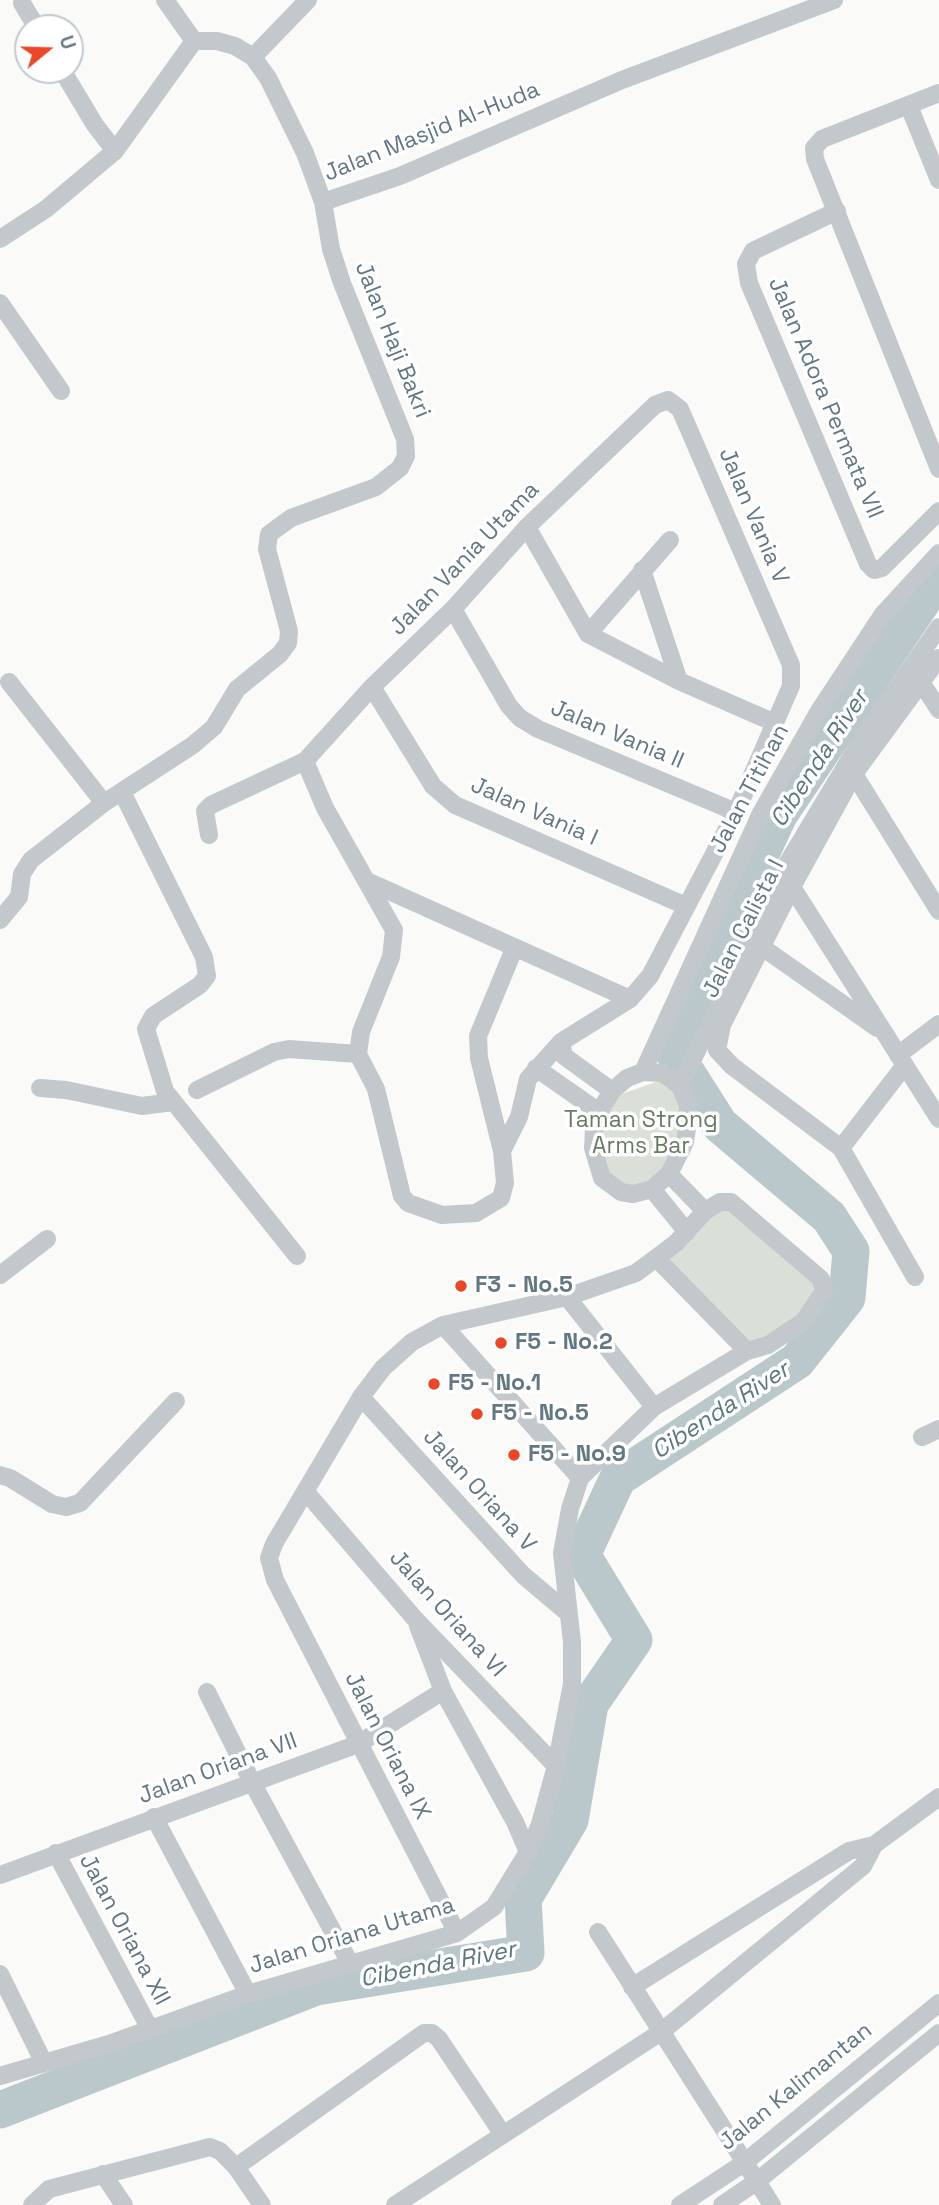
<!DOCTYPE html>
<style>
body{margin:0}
#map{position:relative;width:939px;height:2205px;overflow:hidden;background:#fafaf8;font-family:"Space Grotesk",sans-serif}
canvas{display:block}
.north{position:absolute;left:14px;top:14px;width:70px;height:70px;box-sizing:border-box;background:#fff;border:2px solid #c1c9ce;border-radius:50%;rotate:71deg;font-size:19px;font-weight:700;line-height:28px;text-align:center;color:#647884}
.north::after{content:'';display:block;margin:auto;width:24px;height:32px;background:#eb4727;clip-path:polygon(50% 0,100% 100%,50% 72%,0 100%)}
</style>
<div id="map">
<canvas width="939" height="2205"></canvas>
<div class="north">U</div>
</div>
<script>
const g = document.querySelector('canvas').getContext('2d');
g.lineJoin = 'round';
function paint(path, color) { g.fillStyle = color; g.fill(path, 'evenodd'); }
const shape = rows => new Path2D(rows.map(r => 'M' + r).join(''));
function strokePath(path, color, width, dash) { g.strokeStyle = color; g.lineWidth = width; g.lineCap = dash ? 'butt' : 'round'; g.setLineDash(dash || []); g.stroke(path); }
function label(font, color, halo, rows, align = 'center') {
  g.font = font + ' "Space Grotesk",sans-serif'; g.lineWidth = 7; g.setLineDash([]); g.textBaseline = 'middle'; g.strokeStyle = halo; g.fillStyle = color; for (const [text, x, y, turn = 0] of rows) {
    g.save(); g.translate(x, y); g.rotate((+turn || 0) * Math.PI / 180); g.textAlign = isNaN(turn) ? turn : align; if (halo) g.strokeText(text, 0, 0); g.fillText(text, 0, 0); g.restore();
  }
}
const green = shape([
 [670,1077,688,1105,669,1174,621,1192,596,1166,605,1100],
 [721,1206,822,1286,801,1318,748,1347,663,1259]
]);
const river = shape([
 [0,2110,316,1987,526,1953,523,1899,570,1820,590,1704,634,1640,582,1555,618,1478,797,1361,847,1298,851,1251,829,1217,720,1125,671,1048,779,815,928,593,939,583]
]);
const street = shape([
 [165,0,194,41],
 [22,3,37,28],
 [253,57,308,0],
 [62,70,95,125,115,151],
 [939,93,822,139,814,148,815,159,939,469],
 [909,106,939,180],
 [323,202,400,176,622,80,834,0],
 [837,211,753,251,746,264,749,283,868,564,874,570,882,568,939,511],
 [0,239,46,209,115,151,194,41,217,41,235,46,253,57,268,78,305,153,323,202,331,249,342,283,405,439,406,456,400,468,376,487,291,518,269,534,267,549,289,631,288,643,280,654,237,689,214,727,193,745,104,803,31,860,22,874,19,897,0,920],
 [0,303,61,391],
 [668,400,680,409,791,665,791,686,736,812,650,976,630,999,561,1042,528,1079,519,1117,502,1151,505,1183,501,1198,476,1213,442,1215,408,1203,402,1196,376,1089,358,1054,361,1032,391,957,394,930,325,808,305,761,372,687,453,609,527,527,655,405,668,400],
 [527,527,588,634,679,681,775,723],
 [642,570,679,681],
 [453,609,509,706,520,718,538,729,736,812],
 [588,634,670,540],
 [9,682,104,803],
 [921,682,939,710],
 [372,687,433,786,455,805,686,906],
 [854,774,939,911],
 [122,792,204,957,207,976,200,985,153,1016,146,1029,165,1091,297,1256],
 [209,835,205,811,211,805,305,761],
 [369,882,630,999],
 [792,887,939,1119],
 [762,947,877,1028],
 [561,1042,564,1056,612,1091],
 [898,1055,939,1024],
 [536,1068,599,1112],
 [643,1072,761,813,819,711,883,614,939,553],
 [643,1072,663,1073,680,1086,688,1105,688,1122,685,1142,669,1174,652,1189,633,1194,621,1192,602,1178,593,1148,594,1129,599,1112,612,1091,627,1078,643,1072],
 [680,1086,784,869,862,739,939,627],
 [40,1088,66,1090,142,1106,173,1102],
 [197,1090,274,1052,289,1049,358,1054],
 [841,1148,905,1065],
 [502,1151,479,1058,478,1036,514,949],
 [669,1174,705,1211],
 [652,1189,687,1232],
 [657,1259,747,1351],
 [0,1275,47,1239],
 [915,1277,841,1148,732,1066,717,1050,722,1025,792,887,854,774,939,658],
 [567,1297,654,1407],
 [443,1325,580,1478],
 [361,1397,523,1575,568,1613],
 [922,1437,939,1429],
 [0,1475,10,1478,52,1504,66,1507,80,1503,176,1401],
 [306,1492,415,1619,556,1766],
 [418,1626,443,1691,515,1822,528,1852],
 [207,1692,253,1784,350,1963],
 [154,1817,248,1994],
 [56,1853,150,2029],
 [0,1875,358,1744,443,1691],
 [598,1932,772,2205],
 [0,1974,44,2063],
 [632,1987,849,1851,874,1845,939,1797],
 [0,2076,109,2044,248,1994,457,1933,494,1907,528,1852,540,1824,556,1766,572,1684,572,1642,562,1553,570,1509,580,1478,654,1407,747,1351,768,1345,804,1321,824,1291,821,1279,731,1202,720,1202,705,1211,676,1243,636,1273,567,1297,443,1325,412,1342,383,1368,361,1397,274,1544,269,1558,275,1580,457,1933],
 [236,2167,424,2033,432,2033,439,2039,502,2133],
 [103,2174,124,2205],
 [32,2205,49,2189,210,2147,220,2151,236,2167,262,2205],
 [395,2205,661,2032,863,1866,874,1845],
 [680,2205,744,2163,939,2003],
 [722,2205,756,2182,939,2033]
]);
const markers = [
 [461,1286,7,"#eb4727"],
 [501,1343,7,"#eb4727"],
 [434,1384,7,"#eb4727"],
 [477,1414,7,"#eb4727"],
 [514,1455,7,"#eb4727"]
];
const streetNames = [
 ["Jalan Masjid Al-Huda",432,132,-22],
 ["Jalan Haji Bakri",392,340,68],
 ["Jalan Adora Permata VII",825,398,67],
 ["Jalan Vania V",753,516,67],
 ["Jalan Vania Utama",465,559,-46],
 ["Jalan Vania II",617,735,23],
 ["Jalan Titihan",750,789,-62],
 ["Jalan Vania I",534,812,24],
 ["Jalan Calista I",744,929,-63],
 ["Jalan Oriana V",479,1491,48],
 ["Jalan Oriana VI",447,1614,48],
 ["Jalan Oriana IX",387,1746,63],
 ["Jalan Oriana VII",218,1769,-20],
 ["Jalan Oriana XII",124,1930,62],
 ["Jalan Oriana Utama",352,1936,-17],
 ["Jalan Kalimantan",796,2087,-39]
];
const parkNames = [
 ["Taman Strong",641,1121],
 ["Arms Bar",641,1147]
];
const poiNames = [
 ["F3 - No.5",475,1286],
 ["F5 - No.2",515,1343],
 ["F5 - No.1",448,1384],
 ["F5 - No.5",491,1414],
 ["F5 - No.9",528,1455]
];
const waterNames = [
 ["Cibenda River",820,759,-57],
 ["Cibenda River",721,1411,-33],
 ["Cibenda River",438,1965,-11]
];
paint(green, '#dae0d7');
strokePath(river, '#bac8cb', 37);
strokePath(street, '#c3c8cc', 18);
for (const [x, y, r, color] of markers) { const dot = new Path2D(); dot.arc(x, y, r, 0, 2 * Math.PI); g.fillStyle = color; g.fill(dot); strokePath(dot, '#fff', 2.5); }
label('23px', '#647884', '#fff', streetNames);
label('23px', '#697b63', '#fff', parkNames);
label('bold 23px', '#647884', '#fff', poiNames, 'left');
label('italic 24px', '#5e777d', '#fff', waterNames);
</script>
